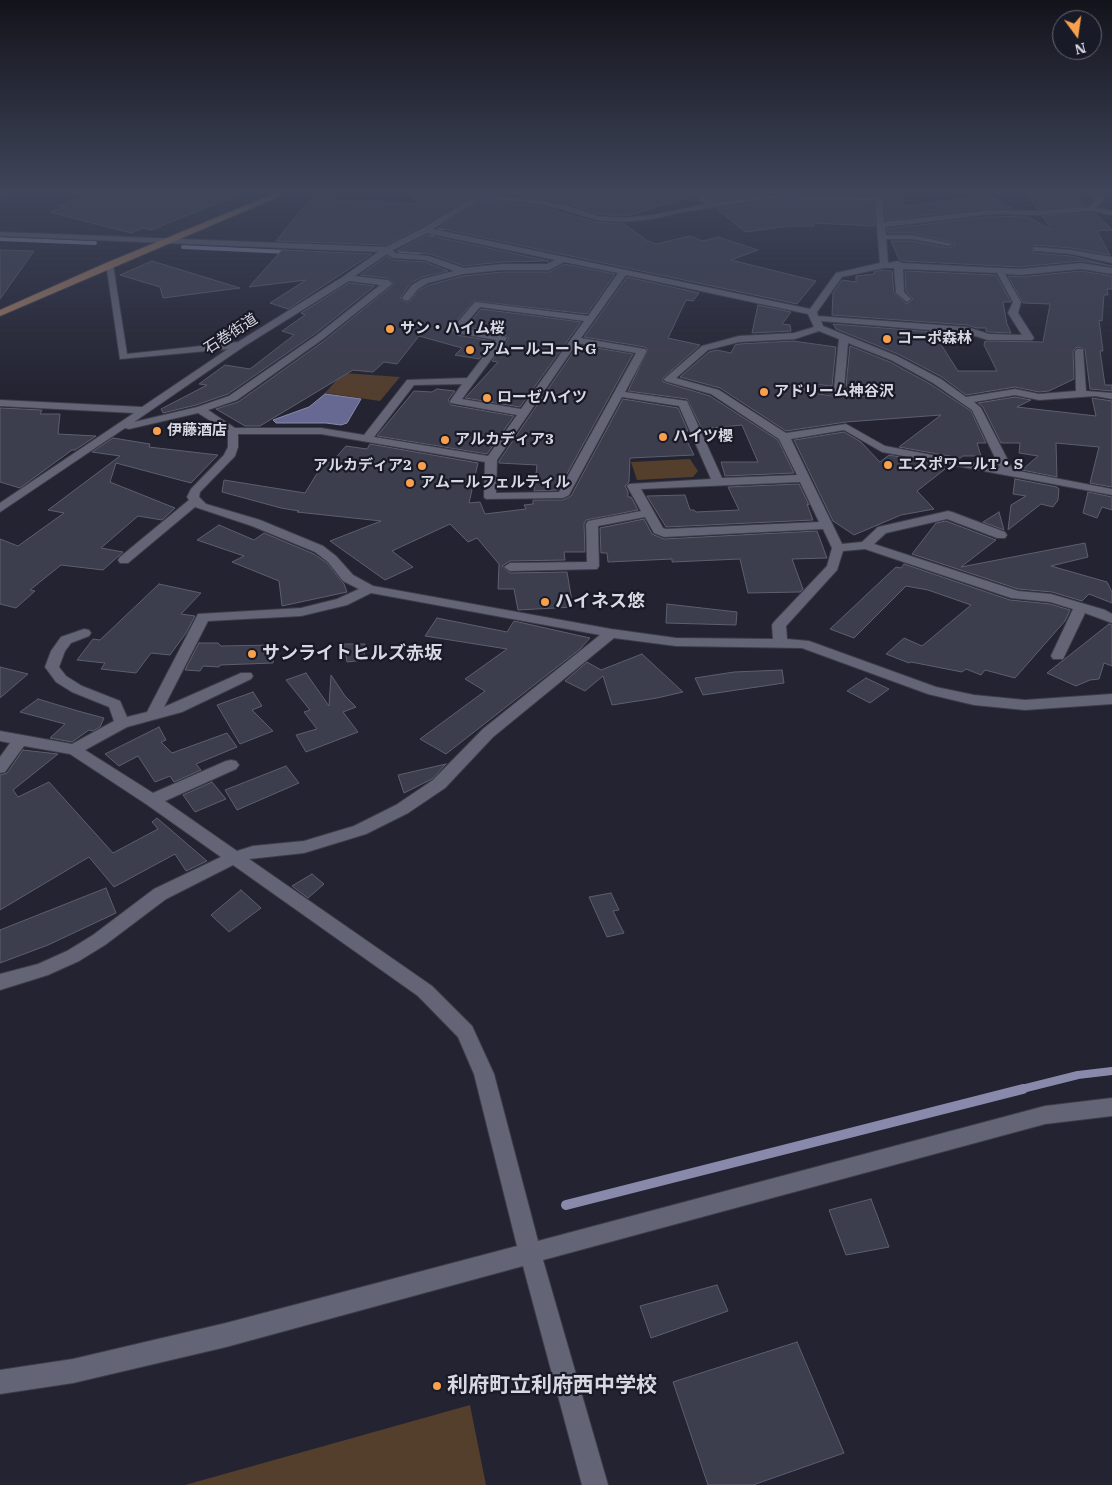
<!DOCTYPE html>
<meta charset="utf-8">
<style>
body{margin:0}
#map{position:relative;width:1112px;height:1485px;overflow:hidden;background:#232331;font-family:"IBM Plex Serif",serif}
canvas{display:block}
.north{position:absolute;left:1052px;top:10px;width:50px;height:50px;box-sizing:border-box;background:#191a27;border:1px solid #656672;border-radius:50%;rotate:166deg;font-size:14px;font-weight:700;line-height:20px;text-align:center;color:#d7d8e2}
.north::after{content:'';display:block;margin:auto;width:18px;height:22px;background:#f9a04d;clip-path:polygon(50% 0,100% 100%,50% 72%,0 100%)}
</style>
<div id="map">
<canvas width="1112" height="1485"></canvas>
<div class="north">N</div>
</div>
<script>
const g = document.querySelector('canvas').getContext('2d');
g.lineJoin = 'round';
function paint(path, color) { g.fillStyle = color; g.fill(path, 'evenodd'); }
const shape = rows => new Path2D(rows.map(r => 'M' + r).join(''));
function strokePath(path, color, width, dash) { g.strokeStyle = color; g.lineWidth = width; g.lineCap = dash ? 'butt' : 'round'; g.setLineDash(dash || []); g.stroke(path); }
function label(font, color, halo, rows, align = 'center') {
  g.font = font + ' "IBM Plex Serif","Noto Sans JP",serif'; g.lineWidth = 4.5; g.setLineDash([]); g.textBaseline = 'middle'; g.strokeStyle = halo; g.fillStyle = color; for (const [text, x, y, turn = 0] of rows) {
    g.save(); g.translate(x, y); g.rotate((+turn || 0) * Math.PI / 180); g.textAlign = isNaN(turn) ? turn : align; if (halo) g.strokeText(text, 0, 0); g.fillText(text, 0, 0); g.restore();
  }
}
const green = shape([
 [343,373,400,377,380,401,325,393],
 [690,459,698,471,693,477,637,480,631,462],
 [470,1405,486,1485,185,1485]
]);
const water = shape([
 [325,394,361,399,347,423,341,425,326,423,276,423,273,420,309,407,325,394]
]);
const streamFar2 = shape([
 [479,205,500,193],
 [0,239,95,243],
 [183,247,288,252],
 [400,253,418,254,429,243,431,236,448,224]
]);
const streamFar1 = shape([
 [1018,1090,1078,1075,1112,1071]
]);
const stream = shape([
 [566,1205,1023,1089]
]);
const building = shape([
 [91,193,240,193,240,194,151,230,143,228,131,233,50,212,64,207,59,206,91,193],
 [315,193,337,193,332,200,420,204,408,193,470,193,472,196,422,226,386,245,276,241,315,193],
 [491,193,689,193,690,197,631,215,621,216,598,214,567,203,538,198,491,193],
 [703,193,872,193,873,195,766,193,715,201,703,193],
 [884,193,899,193,905,206,989,195,1013,209,991,208,886,220,884,193],
 [1026,193,1074,193,1087,205,1037,209,1026,193],
 [481,200,538,206,596,222,624,224,648,241,656,244,690,236,703,241,718,237,758,250,731,260,816,281,797,304,438,228,481,200],
 [766,201,873,203,875,226,813,223,814,226,790,226,745,232,717,209,766,201],
 [1091,213,1096,214,1112,230,1097,231,1110,255,1071,248,1034,245,1032,251,1034,253,1071,256,1112,266,1081,261,1020,267,902,261,899,259,891,241,912,241,949,248,954,246,955,243,912,233,888,233,887,229,991,216,1028,217,1052,230,1042,216,1091,213],
 [427,235,549,261,502,262,464,266,430,254,396,251,427,235],
 [0,250,34,251,0,299,0,250],
 [282,250,372,254,288,309,270,303,306,280,249,287,282,250],
 [387,256,393,260,425,262,448,271,422,277,411,283,400,298,407,303,410,301,419,290,429,285,463,276,502,272,549,272,564,264,615,274,587,314,474,301,449,330,456,335,493,341,479,359,455,355,462,348,419,336,397,364,384,362,373,372,353,370,260,426,245,426,216,409,238,402,324,341,392,286,394,283,388,278,360,275,387,256],
 [152,261,240,288,163,298,160,287,120,275,152,261],
 [882,270,892,271,894,293,907,304,913,299,906,291,905,271,996,275,1011,302,1003,302,1007,324,1011,333,989,332,986,331,986,328,977,328,967,325,832,315,833,293,842,280,856,282,856,276,874,274,874,272,882,270],
 [1081,271,1112,276,1112,289,1107,289,1108,295,1104,295,1102,321,1099,320,1103,351,1100,351,1105,385,1112,385,1112,391,1090,389,1085,349,1077,347,1073,351,1074,379,1049,391,1039,392,1015,387,966,395,942,377,898,354,836,329,833,324,933,332,958,371,997,371,984,345,985,341,1043,342,1050,304,1023,303,1008,276,1020,277,1081,271],
 [627,277,699,293,693,301,686,300,668,338,700,345,663,378,663,382,710,396,778,440,794,473,725,476,721,462,758,462,742,425,702,429,687,399,628,391,648,350,645,347,584,337,627,277],
 [349,283,375,286,316,333,228,394,196,405,163,413,161,409,207,385,199,384,225,365,250,369,294,335,282,331,305,315,301,313,349,283],
 [758,305,791,312,782,324,790,325,791,331,752,333,758,305],
 [481,309,581,322,520,407,465,398,498,362,492,361,509,338,502,333,466,327,481,309],
 [793,341,836,347,832,386,803,383,798,385,798,391,839,397,867,396,866,389,846,386,850,346,890,362,932,385,971,411,986,443,977,443,981,456,963,456,960,458,899,447,941,415,846,422,786,431,720,388,680,377,709,352,717,350,731,353,735,345,739,344,793,341],
 [578,345,633,354,558,490,534,491,537,465,499,463,499,461,578,345],
 [437,389,455,391,448,400,451,405,514,416,487,454,377,436,414,391,432,392,437,389],
 [1015,397,1031,400,1017,407,1096,416,1092,398,1112,401,1112,487,1090,483,1099,447,1056,443,1057,477,1022,470,1038,456,1019,453,1020,443,1001,443,983,407,978,403,1015,397],
 [623,399,678,408,688,431,682,431,694,455,630,458,629,482,625,486,628,492,628,497,631,497,638,510,586,520,584,524,585,552,564,552,565,560,510,561,502,566,510,573,567,572,573,607,518,610,514,589,498,589,499,564,477,538,468,542,450,524,392,551,413,567,385,580,330,541,381,521,297,512,299,511,281,508,222,492,224,480,305,493,324,462,332,462,346,446,367,449,370,444,478,463,469,503,480,502,485,514,526,509,524,505,533,504,533,500,563,500,571,496,623,399],
 [0,408,42,410,40,414,60,414,58,434,96,436,75,450,72,450,20,488,0,482,0,408],
 [844,432,861,442,880,462,889,455,949,466,917,491,934,509,901,515,854,535,833,521,794,440,844,432],
 [113,438,150,444,149,447,218,455,191,483,116,463,110,482,175,508,162,520,138,516,101,548,123,552,103,570,61,565,30,590,35,591,16,608,0,604,0,539,18,546,64,513,48,510,120,456,92,452,113,438],
 [1015,479,1057,487,1059,489,1058,500,1053,507,1041,504,1008,530,1011,505,1026,496,1013,494,1015,479],
 [799,484,809,505,807,504,813,520,666,527,647,496,685,495,690,510,694,510,696,512,739,510,728,487,799,484],
 [1088,492,1112,497,1112,510,1102,507,1097,518,1083,513,1088,492],
 [999,512,1004,530,983,522,999,512],
 [644,519,652,534,664,539,817,531,827,558,792,559,803,589,800,592,748,593,740,559,672,562,672,559,608,562,607,553,601,553,600,528,644,519],
 [946,521,996,540,961,567,1085,543,1088,557,1051,566,1107,582,1112,592,1112,603,1089,594,1082,601,1052,592,1018,589,912,554,936,523,946,521],
 [219,525,254,540,264,533,314,554,327,563,344,584,347,592,282,606,279,581,232,562,244,556,197,540,219,525],
 [904,564,1010,600,1050,604,1070,610,1065,621,1015,678,985,670,981,675,966,669,962,672,911,662,909,663,886,654,904,638,922,646,971,605,928,590,906,586,854,638,830,629,896,567,901,568,904,564],
 [159,584,201,593,181,614,195,616,186,633,170,655,151,653,136,673,101,669,105,663,77,660,93,639,100,640,159,584],
 [667,604,737,612,736,625,666,623,667,604],
 [437,618,507,632,514,621,590,638,580,649,446,754,420,739,485,691,465,679,507,649,425,636,437,618],
 [1109,624,1112,625,1112,666,1104,663,1099,679,1090,680,1076,686,1047,673,1109,624],
 [199,643,218,643,221,646,276,645,273,663,220,665,219,667,203,666,200,671,185,670,199,643],
 [344,644,365,644,364,660,347,662,344,644],
 [642,654,683,692,657,698,612,705,603,676,585,691,565,681,587,662,601,670,642,654],
 [0,667,28,674,0,698,0,667],
 [782,670,784,683,703,695,695,678,734,672,782,670],
 [306,673,329,706,331,675,345,696,356,707,343,712,358,732,306,752,296,735,317,729,304,712,310,710,286,680,306,673],
 [866,678,889,689,870,703,847,691,866,678],
 [253,692,262,706,252,710,273,731,240,744,217,705,253,692],
 [38,699,78,711,104,718,100,727,93,731,89,730,72,742,50,738,65,724,20,712,38,699],
 [159,727,166,740,161,742,172,753,227,733,237,747,196,764,201,770,174,782,170,776,155,782,138,756,119,766,105,754,159,727],
 [23,750,58,754,13,790,18,797,49,782,113,853,158,829,152,822,157,818,207,861,186,871,175,854,114,887,89,857,0,910,0,775,7,773,23,750],
 [446,764,432,779,404,793,398,775,446,764],
 [286,766,299,783,237,810,225,790,286,766],
 [212,782,226,799,195,812,183,795,212,782],
 [312,874,324,884,308,898,292,886,312,874],
 [106,888,116,913,48,945,0,963,0,930,106,888],
 [241,890,261,908,229,932,211,915,241,890],
 [611,893,619,910,613,911,624,933,607,937,589,897,611,893],
 [871,1199,889,1247,846,1255,829,1210,871,1199],
 [717,1285,728,1311,651,1338,640,1306,717,1285],
 [797,1342,844,1453,753,1485,708,1485,673,1382,797,1342]
]);
const minor = shape([
 [0,193,6,193,0,197,0,193],
 [472,193,489,193,487,195,538,200,566,205,598,216,621,218,653,215,706,204,691,193,700,193,715,203,766,195,875,197,874,193,882,193,884,222,991,210,1036,211,1089,207,1096,199,1088,193,1098,193,1105,198,1096,208,1112,211,1112,215,1091,211,1036,215,991,214,885,227,886,235,912,235,953,244,949,246,912,239,886,239,888,263,898,261,902,263,1020,269,1081,263,1112,268,1112,274,1081,269,1020,275,1005,274,1021,302,1018,313,1034,338,1032,340,988,340,966,333,821,321,823,326,897,356,941,379,966,397,1015,389,1039,394,1076,391,1075,351,1077,349,1083,349,1086,391,1112,393,1112,399,1095,396,1039,400,1015,395,974,402,981,408,1013,470,1112,489,1112,495,882,452,844,430,791,439,842,544,862,542,878,527,948,511,952,512,1005,532,1007,535,1005,538,997,538,947,519,886,533,874,544,1018,591,1051,594,1105,610,1112,614,1112,623,1085,613,1063,659,1053,659,1051,656,1073,609,1050,602,1011,598,865,549,843,551,837,570,786,626,787,639,809,641,936,687,974,695,1025,700,1112,694,1112,704,1025,710,974,705,928,694,802,648,676,646,614,638,493,737,445,788,408,813,366,834,304,853,249,859,432,986,472,1026,494,1074,538,1241,1045,1106,1112,1098,1112,1116,1045,1124,543,1260,608,1485,582,1485,523,1266,226,1347,73,1383,0,1394,0,1370,73,1359,226,1323,517,1246,474,1074,458,1037,418,996,233,865,166,899,105,945,79,961,48,975,0,990,0,974,38,964,67,951,93,935,154,889,221,857,146,804,70,754,24,746,5,772,0,773,0,757,10,743,0,741,0,731,72,744,114,721,109,707,72,692,56,682,45,667,51,651,61,637,84,629,89,630,91,633,89,636,71,643,65,651,59,667,66,676,82,686,120,701,127,717,147,712,198,614,301,608,337,599,359,589,343,581,328,562,315,552,252,526,195,507,128,563,120,563,118,560,120,557,189,500,187,497,191,489,224,455,228,447,228,432,198,413,129,429,125,428,0,512,0,503,134,413,0,406,0,400,142,407,228,349,120,359,106,263,113,265,127,354,238,342,344,276,378,252,0,236,0,232,386,247,423,228,475,196,472,193],
 [481,198,538,204,561,209,597,220,621,222,653,219,677,213,766,199,875,201,880,263,836,273,810,309,433,229,481,198],
 [427,233,555,260,547,264,502,264,464,268,429,256,395,253,393,250,427,233],
 [387,254,393,258,425,260,454,271,422,279,412,285,402,298,406,301,409,300,418,289,428,283,463,274,502,270,549,270,564,262,618,273,588,316,475,302,451,330,456,333,496,340,467,378,407,380,364,435,321,428,235,428,208,410,237,400,323,339,391,285,392,283,388,280,355,276,387,254],
 [884,268,894,268,896,293,907,302,911,299,904,292,903,269,997,273,1013,302,1008,313,1022,335,989,334,967,327,818,316,817,312,842,277,884,268],
 [626,275,808,314,814,327,794,333,739,336,702,346,664,379,665,381,711,394,779,439,797,475,722,478,687,401,625,392,647,351,645,349,581,338,626,275],
 [349,281,380,285,317,335,229,396,197,407,134,422,243,347,349,281],
 [480,307,584,321,521,409,462,399,507,338,502,335,462,328,480,307],
 [819,331,839,339,834,388,803,385,799,386,799,390,839,395,866,395,866,391,844,388,848,343,891,360,933,383,972,410,1000,468,885,446,846,424,786,433,719,390,676,378,708,350,739,342,795,339,819,331],
 [577,343,636,353,559,492,496,493,497,460,577,343],
 [462,384,450,401,451,403,517,415,488,456,374,437,414,385,462,384],
 [622,397,679,406,711,479,629,484,627,486,641,511,588,521,586,524,587,562,510,563,504,567,510,571,597,569,599,566,598,526,645,517,654,533,664,537,823,529,832,548,827,566,774,622,772,625,773,639,676,638,611,629,373,586,353,575,336,556,323,546,260,520,206,504,199,497,200,492,235,456,238,447,238,434,321,434,485,462,484,497,486,499,563,498,569,495,622,397],
 [800,482,819,522,666,529,663,528,641,489,800,482],
 [371,593,600,635,483,729,433,780,396,805,354,826,304,841,253,846,237,851,165,801,236,769,239,765,236,761,231,760,226,761,153,793,85,750,127,727,182,712,251,679,253,676,251,673,241,673,164,707,208,621,301,616,347,605,371,593],
 [1034,247,1071,250,1112,257,1112,263,1071,254,1037,251,1034,251,1034,247]
]);
const major = shape([
 [276,193,287,193,0,316,0,310,106,263,276,193]
]);
const markers = [
 [390,329,5,"#f9a04d"],
 [887,339,5,"#f9a04d"],
 [470,350,5,"#f9a04d"],
 [764,392,5,"#f9a04d"],
 [487,398,5,"#f9a04d"],
 [157,431,5,"#f9a04d"],
 [663,437,5,"#f9a04d"],
 [445,440,5,"#f9a04d"],
 [888,465,5,"#f9a04d"],
 [422,466,5,"#f9a04d"],
 [410,483,5,"#f9a04d"],
 [545,602,5,"#f9a04d"],
 [252,654,5,"#f9a04d"],
 [437,1386,5,"#f9a04d"]
];
const farPoinames = [
 ["サン・ハイム桜",400,329],
 ["コーポ森林",897,339],
 ["アムールコートG",480,350],
 ["アドリーム神谷沢",774,392],
 ["ローゼハイツ",497,398],
 ["伊藤酒店",167,431],
 ["ハイツ櫻",673,437],
 ["アルカディア3",455,440],
 ["エスポワールT・S",898,465],
 ["アルカディア2",412,466,"right"],
 ["アムールフェルティル",420,483]
];
const farStreetnames = [
 ["石巻街道",231,334,-33]
];
const poiNames = [
 ["ハイネス悠",555,602],
 ["サンライトヒルズ赤坂",262,654]
];
const nearPoinames = [
 ["利府町立利府西中学校",447,1386]
];
paint(green, '#543e2c');
paint(water, '#686993');
strokePath(water, '#898aab', 1);
strokePath(streamFar2, '#898aab', 4);
strokePath(streamFar1, '#898aab', 8);
strokePath(stream, '#898aab', 10);
paint(building, '#3d3e4d');
strokePath(building, '#5d5e6e', 1);
strokePath(minor, '#3d3d49', 2);
strokePath(major, '#3d3d49', 2);
paint(minor, '#636475');
paint(major, '#a67d5f');
const sky = g.createLinearGradient(0, 0, 0, 401);
sky.addColorStop(0, '#13131b');
sky.addColorStop(0.48, '#3f455a');
sky.addColorStop(1, '#3f455a00');
g.fillStyle = sky;
g.fillRect(0, 0, 1112, 401);
for (const [x, y, r, color] of markers) { const dot = new Path2D(); dot.arc(x, y, r, 0, 2 * Math.PI); g.fillStyle = color; g.fill(dot); strokePath(dot, '#191a27', 2); }
label('bold 15px', '#d7d8e2', '#191a27', farPoinames, 'left');
label('15px', '#d7d8e2', '#191a27', farStreetnames);
label('bold 18px', '#d7d8e2', '#191a27', poiNames, 'left');
label('bold 21px', '#d7d8e2', '#191a27', nearPoinames, 'left');
</script>
